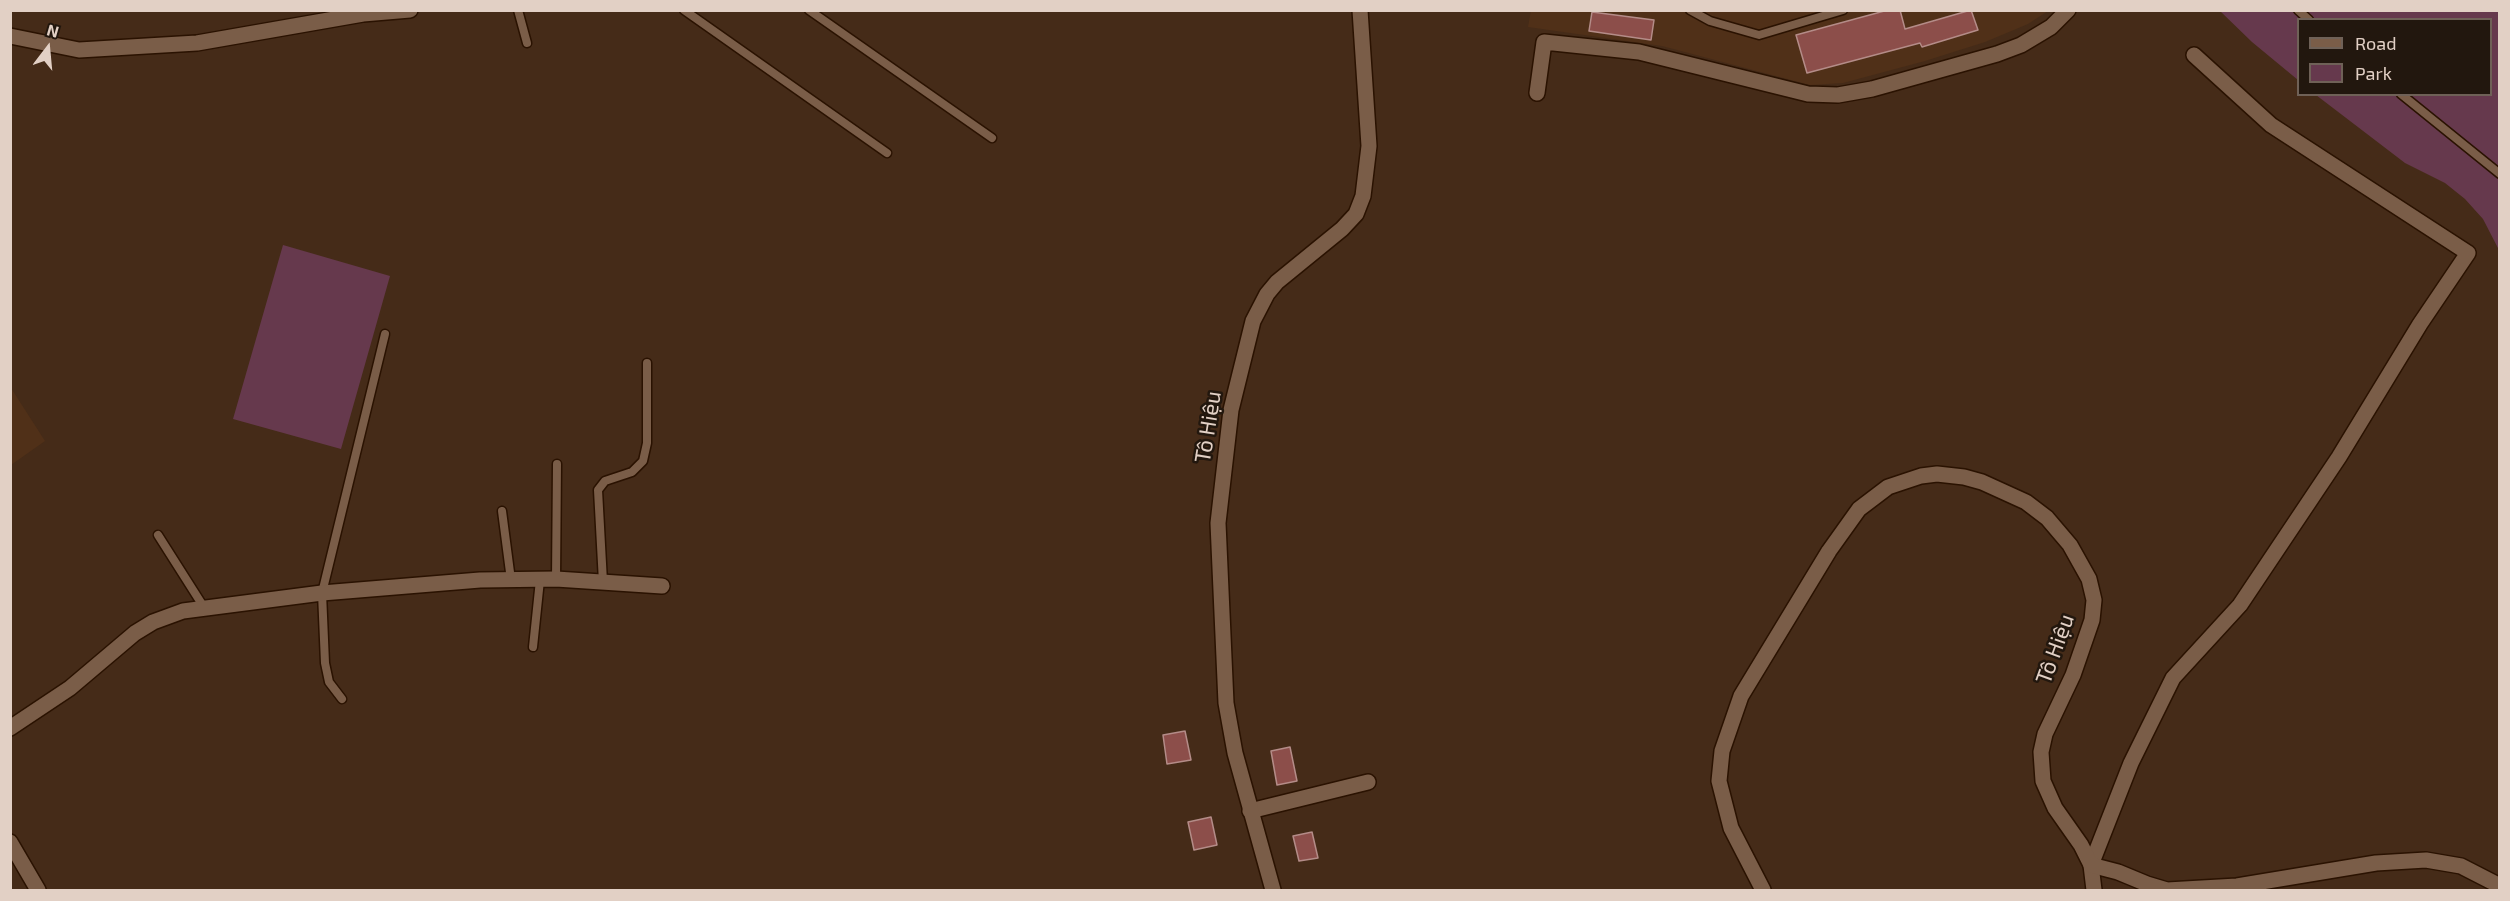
<!DOCTYPE html>
<meta charset="utf-8">
<style>
body{margin:0}
#map{position:relative;width:2510px;height:901px;overflow:hidden;background:#452b18;font-family:"Exo 2",sans-serif}
canvas{display:block}
.frame{position:absolute;inset:0;border:12px solid #e2d0c5;pointer-events:none}
.legend{position:absolute;left:2297px;top:18px;width:195px;height:78px;box-sizing:border-box;background:#22170e;border:2px solid #6f6157;margin:0;padding:8px 10px;list-style:none;font-size:18px;color:#e2d0c5}
.legend li{display:flex;align-items:center;gap:12px;height:30px}
.legend b{width:30px;border:2px solid #6f6157}
.north{position:absolute;left:18px;top:18px;width:60px;height:60px;-webkit-text-stroke:4px #22170e;paint-order:stroke;rotate:16deg;font-size:16px;font-weight:700;line-height:24px;text-align:center;color:#e2d0c5}
.north::after{content:'';display:block;margin:auto;width:21px;height:27px;background:#e2d0c5;clip-path:polygon(50% 0,100% 100%,50% 72%,0 100%)}
</style>
<div id="map">
<canvas width="2510" height="901"></canvas>
<div class="frame"></div>
<ul class="legend">
<li><b style="height:8px;background:#7a5d48"></b>Road</li>
<li><b style="height:16px;background:#66394d"></b>Park</li>
</ul>
<div class="north">N</div>
</div>
<script>
const g = document.querySelector('canvas').getContext('2d');
g.lineJoin = 'round';
function paint(path, color) { g.fillStyle = color; g.fill(path, 'evenodd'); }
const shape = rows => new Path2D(rows.map(r => 'M' + r).join(''));
function strokePath(path, color, width, dash) { g.strokeStyle = color; g.lineWidth = width; g.lineCap = dash ? 'butt' : 'round'; g.setLineDash(dash || []); g.stroke(path); }
function label(font, color, halo, rows, align = 'center') {
  g.font = font + ' "Exo 2",sans-serif'; g.lineWidth = 5; g.setLineDash([]); g.textBaseline = 'middle'; g.strokeStyle = halo; g.fillStyle = color; for (const [text, x, y, turn = 0] of rows) {
    g.save(); g.translate(x, y); g.rotate((+turn || 0) * Math.PI / 180); g.textAlign = isNaN(turn) ? turn : align; if (halo) g.strokeText(text, 0, 0); g.fillText(text, 0, 0); g.restore();
  }
}
const built = shape([
 [1531,10,2048,11,2028,24,1985,42,1925,61,1843,83,1810,85,1662,46,1528,27],
 [11,388,45,441,11,465,10,465]
]);
const green = shape([
 [2220,11,2499,11,2499,250,2483,219,2465,199,2445,183,2405,163,2316,95,2490,94,2490,20,2298,20,2298,80,2252,42],
 [283,245,390,276,341,449,233,419]
]);
const building = shape([
 [1888,10,1900,10,1905,29,1971,10,1978,30,1922,47,1920,43,1807,73,1796,35,1888,10],
 [1592,12,1654,20,1651,40,1589,31,1592,12],
 [1185,731,1191,760,1167,764,1163,735,1185,731],
 [1290,747,1297,781,1277,785,1271,751,1290,747],
 [1211,817,1217,845,1194,850,1188,822,1211,817],
 [1312,832,1318,858,1299,861,1293,836,1312,832]
]);
const service = shape([
 [518,10,527,43],
 [684,10,887,153],
 [809,10,992,138],
 [1690,10,1710,21,1759,35,1843,10],
 [2298,10,2309,20],
 [2401,94,2500,174],
 [502,511,511,580],
 [158,535,205,609],
 [556,579,557,464],
 [603,582,598,490,605,481,632,472,643,461,647,443,647,363],
 [533,647,540,580],
 [342,699,329,682,325,663,322,593,385,334]
]);
const minor = shape([
 [1537,93,1544,42,1639,52,1808,94,1838,95,1872,89,1997,54,2021,45,2051,27,2068,10],
 [10,728,70,688,135,633,153,622,183,611,322,593,480,580,556,579,662,586],
 [1250,811,1368,782],
 [2094,890,2091,865,2131,763,2173,678,2240,605,2339,457,2420,324,2468,253,2271,125,2194,55]
]);
const tertiary = shape([
 [1273,890,1235,753,1226,703,1218,523,1231,410,1253,321,1267,294,1277,282,1342,229,1356,214,1363,196,1369,146,1360,10],
 [1763,890,1731,828,1719,781,1722,751,1741,696,1829,551,1859,509,1888,487,1921,476,1937,474,1964,477,1982,482,2026,502,2047,518,2070,545,2089,579,2094,600,2092,620,2073,675,2045,734,2041,752,2043,781,2055,808,2081,845,2091,865,2118,872,2147,884,2167,890,2237,886,2376,863,2426,860,2461,866,2500,886]
]);
const secondary = shape([
 [10,36,79,50,197,43,363,14,410,10],
 [10,842,38,890]
]);
const streetNames = [
 ["Tô Hiệu",1208,427,-81],
 ["Tô Hiệu",2055,649,-70]
];
paint(built, '#503018');
paint(green, '#66394d');
paint(building, '#8c4e4a');
strokePath(building, '#b48c88', 1.5);
strokePath(service, '#2a1201', 11);
strokePath(minor, '#2a1201', 18);
strokePath(tertiary, '#2a1201', 18);
strokePath(secondary, '#2a1201', 18);
strokePath(service, '#7a5d48', 8);
strokePath(minor, '#7a5d48', 15);
strokePath(tertiary, '#7a5d48', 15);
strokePath(secondary, '#7a5d48', 15);
label('22px', '#e2d0c5', '#22170e', streetNames);
</script>
